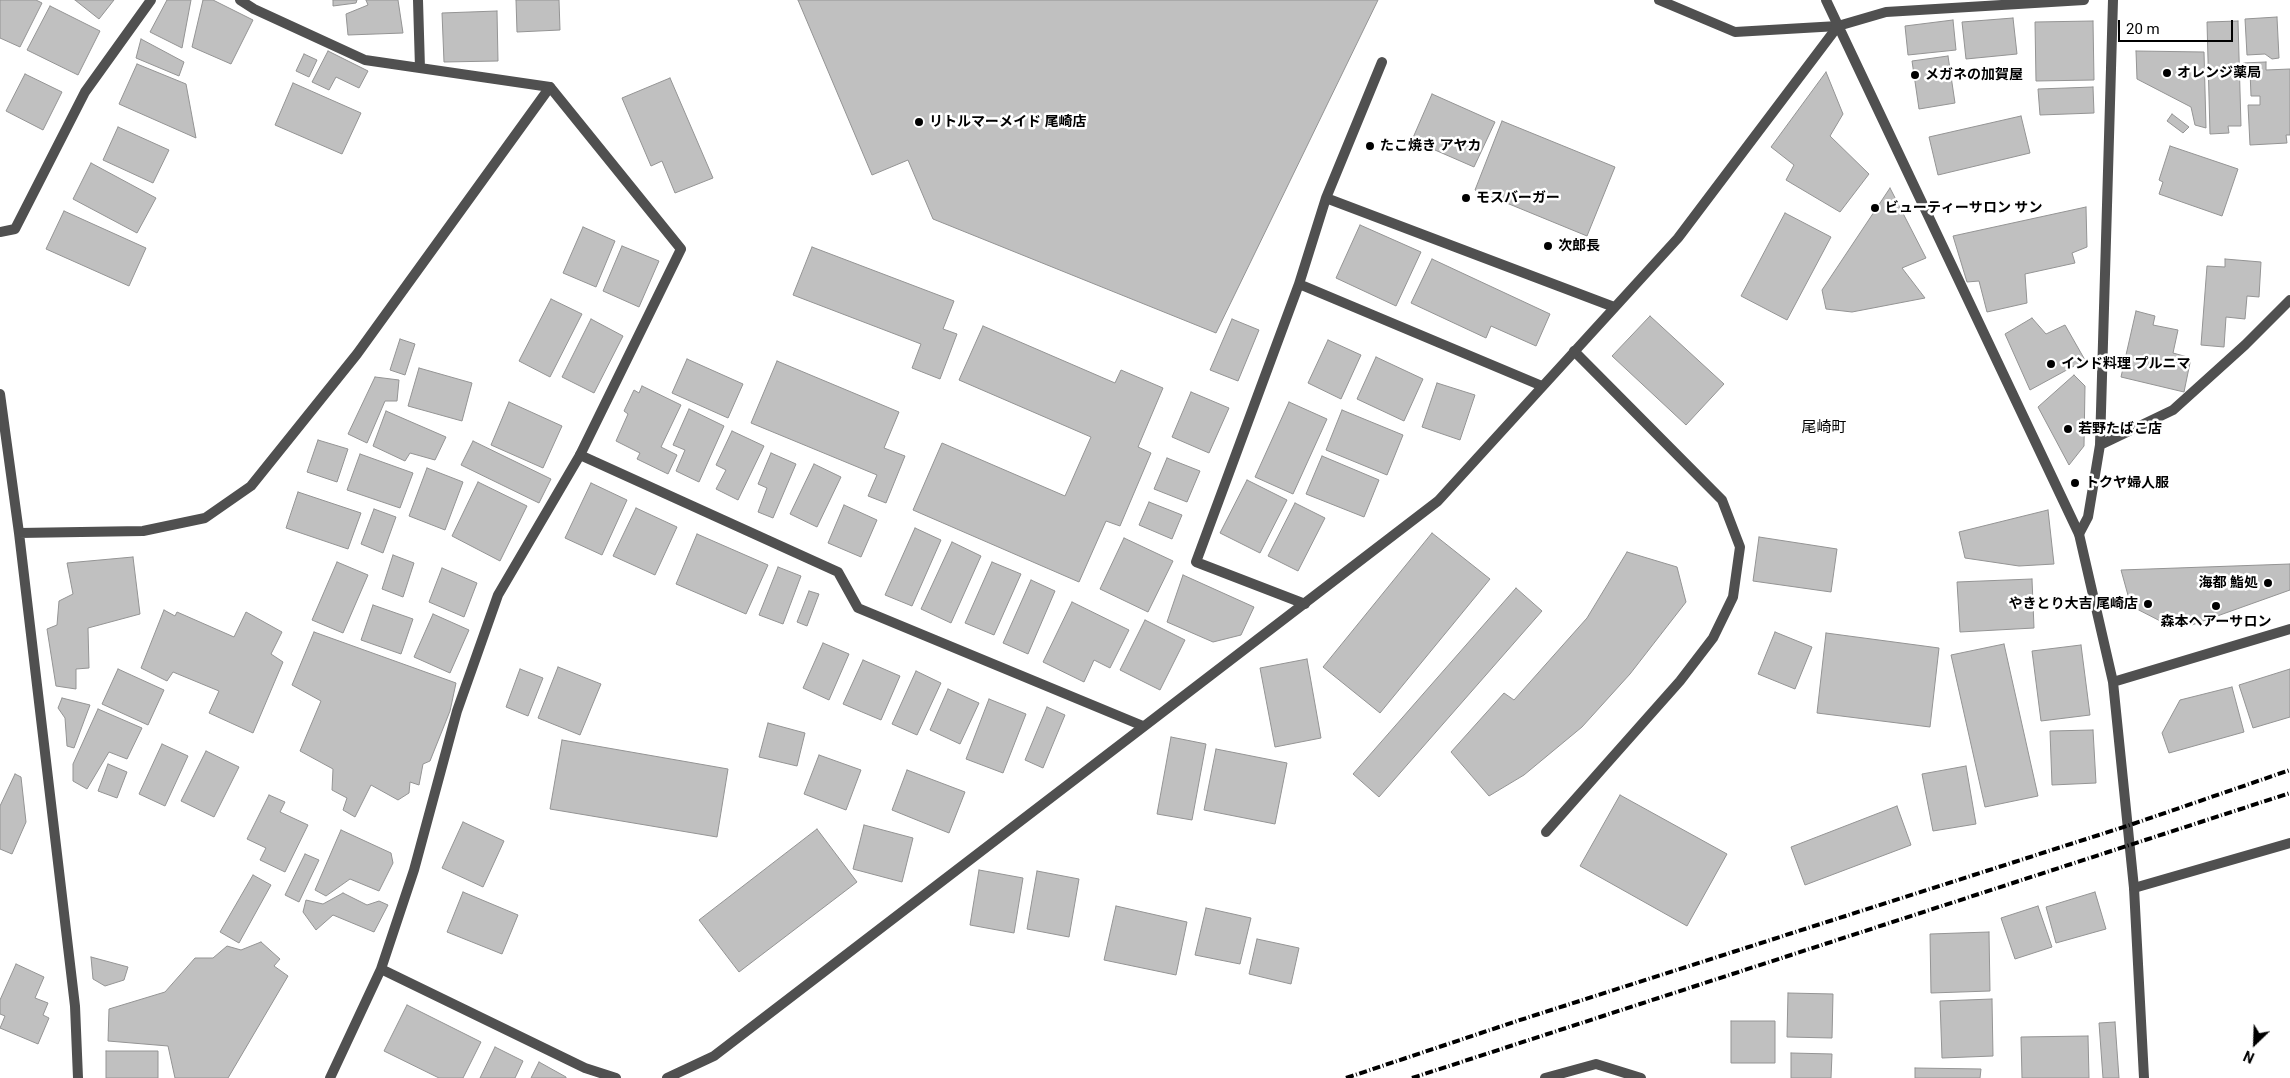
<!DOCTYPE html>
<meta charset="utf-8">
<style>
body{margin:0}
#map{position:relative;width:2290px;height:1078px;overflow:hidden;background:#fff;font-family:Roboto,sans-serif}
canvas{display:block}
.north{position:absolute;left:2230px;top:1018px;width:50px;height:50px;-webkit-text-stroke:4px #fff;paint-order:stroke;rotate:204deg;font-size:14px;font-weight:700;line-height:20px;text-align:center;color:#000}
.north::after{content:'';display:block;margin:auto;width:18px;height:22px;background:#000;clip-path:polygon(50% 0,100% 100%,50% 72%,0 100%)}
.scale{position:absolute;left:2118px;top:20px;width:115px;height:22px;box-sizing:border-box;border:2px solid #000;border-top:0;padding-left:6px;font-size:15px;line-height:18px;white-space:nowrap;color:#000;-webkit-text-stroke:4px #fff;paint-order:stroke}
</style>
<div id="map">
<canvas width="2290" height="1078"></canvas>
<div class="north">N</div>
<div class="scale">20 m</div>
</div>
<script>
const g = document.querySelector('canvas').getContext('2d');
g.lineJoin = 'round';
function paint(path, color) { g.fillStyle = color; g.fill(path, 'evenodd'); }
const shape = rows => new Path2D(rows.map(r => 'M' + r).join(''));
function strokePath(path, color, width, dash) { g.strokeStyle = color; g.lineWidth = width; g.lineCap = dash ? 'butt' : 'round'; g.setLineDash(dash || []); g.stroke(path); }
function label(font, color, halo, rows, align = 'center') {
  g.font = font + ' Roboto,"Noto Sans JP",sans-serif'; g.lineWidth = 5; g.setLineDash([]); g.textBaseline = 'middle'; g.strokeStyle = halo; g.fillStyle = color; for (const [text, x, y, turn = 0] of rows) {
    g.save(); g.translate(x, y); g.rotate((+turn || 0) * Math.PI / 180); g.textAlign = isNaN(turn) ? turn : align; if (halo) g.strokeText(text, 0, 0); g.fillText(text, 0, 0); g.restore();
  }
}
const building = shape([
 [0,0,36,0,42,3,20,47,0,38,0,0],
 [75,0,114,0,99,19,75,0],
 [167,0,191,0,182,48,150,32,167,0],
 [203,0,213,0,253,20,231,64,192,47,203,0],
 [333,0,357,0,356,3,333,6,333,0],
 [366,0,398,0,403,33,348,35,346,14,368,5,366,0],
 [516,0,559,0,560,30,517,32,516,0],
 [798,0,1378,0,1216,333,933,219,908,160,872,175,798,0],
 [50,6,100,31,78,75,27,50,50,6],
 [497,11,498,61,444,62,442,13,497,11],
 [2277,17,2279,58,2272,59,2265,54,2247,55,2245,19,2277,17],
 [2013,18,2017,54,1966,59,1962,22,2013,18],
 [1953,20,1956,50,1908,55,1905,26,1953,20],
 [2093,21,2094,80,2036,81,2035,22,2093,21],
 [2238,21,2241,126,2228,126,2229,133,2210,134,2207,22,2238,21],
 [141,39,184,62,179,76,136,58,141,39],
 [328,51,368,71,359,88,336,77,329,90,312,82,328,51],
 [2136,51,2204,52,2206,128,2195,125,2191,107,2137,79,2136,51],
 [304,54,317,60,309,77,296,71,304,54],
 [1948,56,1955,103,1919,109,1912,61,1948,56],
 [2266,62,2266,70,2290,69,2290,135,2286,135,2287,143,2250,145,2248,105,2260,105,2260,96,2251,96,2250,71,2244,71,2243,63,2266,62],
 [137,64,186,84,196,138,119,104,137,64],
 [1826,72,1843,114,1830,136,1869,174,1840,212,1786,180,1794,165,1771,147,1826,72],
 [25,74,62,92,43,130,6,111,25,74],
 [670,78,713,178,675,193,662,161,651,166,622,98,670,78],
 [293,83,361,113,342,154,275,125,293,83],
 [2093,87,2094,113,2040,115,2038,89,2093,87],
 [1432,94,1495,122,1474,167,1412,140,1432,94],
 [2172,114,2189,127,2183,133,2167,121,2172,114],
 [2021,116,2030,153,1938,175,1929,137,2021,116],
 [1502,121,1615,167,1587,236,1475,190,1502,121],
 [118,127,169,150,153,183,103,160,118,127],
 [2170,146,2238,169,2222,216,2159,194,2163,182,2159,180,2170,146],
 [91,163,156,198,137,233,73,199,91,163],
 [1890,188,1926,258,1902,268,1925,298,1852,312,1826,309,1822,290,1890,188],
 [2086,207,2087,247,2072,253,2075,263,2025,274,2027,303,1987,312,1979,281,1967,282,1953,236,2086,207],
 [64,211,146,248,129,286,46,249,64,211],
 [1785,213,1831,237,1787,320,1741,296,1785,213],
 [1360,225,1421,252,1396,306,1336,278,1360,225],
 [583,227,615,241,596,287,563,273,583,227],
 [622,246,659,261,639,307,603,291,622,246],
 [812,247,954,301,943,329,957,334,940,379,912,368,921,344,793,295,812,247],
 [1432,259,1550,314,1536,346,1491,326,1486,338,1411,303,1432,259],
 [2225,259,2261,262,2259,297,2247,296,2245,319,2226,317,2224,347,2201,345,2207,266,2225,267,2225,259],
 [551,299,582,314,550,377,519,361,551,299],
 [2136,311,2155,316,2153,325,2178,330,2173,353,2191,358,2184,392,2121,377,2136,311],
 [1650,316,1724,384,1686,425,1612,356,1650,316],
 [2032,318,2046,334,2065,325,2085,360,2030,390,2005,334,2032,318],
 [591,319,623,336,594,393,562,377,591,319],
 [1232,319,1259,330,1238,381,1210,370,1232,319],
 [983,326,1115,383,1121,370,1163,388,1138,447,1151,453,1120,526,1106,521,1079,582,913,510,942,443,1065,496,1091,437,959,380,983,326],
 [400,339,415,344,405,375,390,370,400,339],
 [1328,340,1361,355,1341,399,1308,383,1328,340],
 [1376,357,1423,379,1404,421,1357,399,1376,357],
 [687,359,743,384,728,418,672,393,687,359],
 [777,361,899,412,884,448,905,456,886,503,868,496,877,475,751,423,777,361],
 [419,368,472,383,462,421,408,406,419,368],
 [2074,375,2085,386,2084,446,2069,465,2038,407,2074,375],
 [375,377,399,380,397,401,385,401,367,443,348,434,375,377],
 [1437,383,1475,395,1460,440,1422,427,1437,383],
 [642,386,681,405,661,447,677,455,668,474,637,459,640,453,616,441,628,414,624,411,634,390,639,393,642,386],
 [1191,392,1229,408,1209,453,1172,437,1191,392],
 [509,402,562,426,543,468,491,445,509,402],
 [1289,402,1327,419,1293,494,1255,477,1289,402],
 [689,409,724,426,699,482,676,471,685,450,673,445,689,409],
 [1342,410,1403,435,1387,475,1326,450,1342,410],
 [386,411,446,437,435,460,410,453,405,461,373,446,386,411],
 [732,431,764,446,738,500,716,489,726,470,716,465,732,431],
 [318,440,348,449,337,482,307,472,318,440],
 [473,441,551,479,539,503,461,465,473,441],
 [771,453,796,464,773,518,758,512,767,488,758,484,771,453],
 [360,454,413,473,400,508,347,490,360,454],
 [1322,456,1379,480,1364,517,1306,494,1322,456],
 [1167,458,1200,471,1187,502,1154,489,1167,458],
 [814,464,841,477,817,527,790,514,814,464],
 [427,468,463,482,445,530,409,516,427,468],
 [1247,480,1287,500,1260,553,1220,533,1247,480],
 [478,482,527,506,500,561,452,536,478,482],
 [591,483,627,500,602,555,565,538,591,483],
 [298,492,361,513,348,549,286,528,298,492],
 [1149,502,1182,515,1172,539,1139,525,1149,502],
 [1295,503,1325,518,1298,571,1268,556,1295,503],
 [844,505,877,520,861,557,828,543,844,505],
 [636,508,677,527,655,575,613,556,636,508],
 [374,509,396,517,383,553,361,544,374,509],
 [2048,510,2054,564,2019,566,1965,558,1959,532,2048,510],
 [915,528,941,540,912,606,885,595,915,528],
 [1432,533,1490,579,1380,713,1323,667,1432,533],
 [697,534,768,565,746,614,676,584,697,534],
 [1759,537,1837,549,1831,592,1753,581,1759,537],
 [1124,538,1173,561,1148,612,1100,589,1124,538],
 [952,542,981,556,951,623,921,609,952,542],
 [1627,552,1677,567,1686,602,1630,674,1582,727,1524,775,1489,796,1451,752,1504,693,1514,700,1587,618,1627,552],
 [393,555,414,563,403,597,382,589,393,555],
 [133,557,140,614,88,628,89,668,76,669,76,689,56,686,47,629,57,625,59,601,73,594,67,563,133,557],
 [337,562,368,575,343,633,312,620,337,562],
 [992,562,1021,574,994,635,965,623,992,562],
 [2290,564,2290,590,2192,625,2170,626,2131,606,2121,570,2290,564],
 [778,567,801,576,783,624,759,615,778,567],
 [442,568,477,583,464,617,429,602,442,568],
 [1183,575,1254,607,1241,635,1213,642,1167,622,1183,575],
 [2032,579,2034,628,1960,632,1957,582,2032,579],
 [1031,580,1055,591,1028,654,1003,643,1031,580],
 [1516,588,1542,611,1379,797,1353,774,1516,588],
 [809,591,819,594,807,626,797,622,809,591],
 [1072,602,1129,630,1110,668,1094,660,1084,682,1043,662,1072,602],
 [373,605,413,619,401,654,361,640,373,605],
 [164,610,175,616,177,612,234,637,246,612,282,632,271,654,283,662,253,733,209,713,219,691,173,672,167,681,141,668,164,610],
 [433,614,469,630,450,673,414,657,433,614],
 [1145,620,1185,640,1160,690,1120,670,1145,620],
 [314,632,456,683,450,711,430,761,423,764,419,785,410,782,409,793,398,800,371,785,355,817,343,810,347,798,332,790,333,769,300,751,321,701,292,685,314,632],
 [1775,632,1812,647,1795,689,1758,674,1775,632],
 [1826,633,1939,648,1930,727,1817,713,1826,633],
 [823,643,849,654,829,700,803,688,823,643],
 [2004,644,2038,796,1985,807,1951,655,2004,644],
 [2081,645,2090,715,2041,721,2032,651,2081,645],
 [1307,659,1321,738,1275,747,1260,668,1307,659],
 [863,660,900,676,881,720,843,704,863,660],
 [558,667,601,684,580,735,538,718,558,667],
 [118,669,164,690,148,725,102,704,118,669],
 [520,669,543,678,528,716,506,707,520,669],
 [2290,669,2290,717,2253,728,2239,685,2290,669],
 [916,671,941,683,917,735,892,724,916,671],
 [2232,687,2244,732,2169,753,2162,733,2180,700,2232,687],
 [948,689,979,703,960,744,930,730,948,689],
 [62,698,90,705,74,748,67,746,65,718,58,708,62,698],
 [989,699,1026,714,1003,773,966,759,989,699],
 [1047,707,1065,715,1043,768,1025,760,1047,707],
 [98,709,142,728,127,759,109,752,87,789,73,781,73,764,98,709],
 [768,723,805,733,797,766,759,757,768,723],
 [2093,730,2096,783,2052,785,2050,731,2093,730],
 [1171,737,1206,744,1192,820,1157,814,1171,737],
 [562,740,728,769,717,837,550,809,562,740],
 [162,744,188,756,165,806,139,794,162,744],
 [1216,749,1287,763,1275,824,1204,810,1216,749],
 [206,751,239,767,214,817,181,801,206,751],
 [819,755,861,770,846,810,804,794,819,755],
 [108,764,127,772,117,798,98,791,108,764],
 [1966,766,1976,824,1933,831,1922,774,1966,766],
 [907,770,965,792,949,833,892,810,907,770],
 [15,774,21,777,26,822,12,854,0,849,0,806,15,774],
 [269,795,285,802,280,812,308,825,285,872,260,860,266,848,247,839,269,795],
 [1620,795,1727,854,1687,926,1580,866,1620,795],
 [1897,806,1911,845,1805,885,1791,847,1897,806],
 [463,822,504,841,483,887,442,868,463,822],
 [864,825,913,838,902,882,853,869,864,825],
 [817,829,857,882,739,972,699,920,817,829],
 [341,830,391,853,393,863,379,891,350,879,326,896,315,890,341,830],
 [305,854,319,860,299,902,285,895,305,854],
 [979,870,1023,878,1014,933,970,925,979,870],
 [1037,871,1079,879,1069,937,1027,929,1037,871],
 [253,875,271,885,239,943,220,932,253,875],
 [463,892,518,915,502,954,447,932,463,892],
 [2095,892,2106,929,2056,943,2046,907,2095,892],
 [343,893,367,905,379,901,388,905,374,932,333,915,316,930,303,912,306,900,323,904,343,893],
 [1116,906,1187,922,1176,975,1104,960,1116,906],
 [2038,906,2052,947,2015,959,2001,918,2038,906],
 [1206,908,1251,918,1240,964,1195,955,1206,908],
 [1989,932,1990,991,1931,993,1930,934,1989,932],
 [1257,939,1299,948,1291,984,1249,974,1257,939],
 [261,942,280,959,274,966,288,976,228,1078,175,1078,168,1046,108,1041,109,1009,165,992,195,958,213,958,227,946,241,950,261,942],
 [91,957,128,967,124,980,105,986,93,979,91,957],
 [16,964,44,977,35,998,48,1003,43,1015,49,1018,38,1044,0,1028,5,1016,0,1014,0,1000,16,964],
 [1788,993,1833,994,1832,1038,1787,1037,1788,993],
 [1992,999,1993,1056,1942,1058,1940,1001,1992,999],
 [407,1005,481,1042,463,1078,439,1078,384,1051,407,1005],
 [1731,1021,1775,1021,1775,1063,1731,1063,1731,1021],
 [2115,1022,2119,1078,2103,1078,2099,1023,2115,1022],
 [2088,1036,2089,1078,2022,1078,2021,1037,2088,1036],
 [495,1047,523,1061,515,1078,480,1078,495,1047],
 [106,1051,158,1051,158,1078,106,1078,106,1051],
 [1791,1053,1832,1054,1831,1078,1791,1078,1791,1053],
 [539,1062,566,1077,566,1078,531,1078,539,1062],
 [1915,1068,1981,1069,1980,1078,1915,1078,1915,1068]
]);
const pedestrian = shape([
 [1659,0,1735,32,1838,26]
]);
const minor = shape([
 [240,0,254,9,365,60,550,87,681,249,580,455,838,572,858,608,1143,726],
 [418,0,420,68],
 [1326,198,1614,307],
 [0,232,15,229,85,92,151,0],
 [1299,284,1542,386],
 [2100,445,2173,410,2245,345,2290,300],
 [2079,534,2088,517,2100,445,2113,0],
 [1305,604,1196,562,1299,284,1326,198,1382,62],
 [1546,832,1680,681,1713,638,1733,597,1740,547,1722,500,1574,351],
 [2134,888,2290,843],
 [1545,1078,1596,1064,1641,1078]
]);
const tertiary = shape([
 [1826,0,2079,534,2113,682,2134,888,2144,1078],
 [0,394,19,533,75,1006,78,1078],
 [19,533,143,531,205,518,251,486,357,354,550,87],
 [2113,682,2290,629],
 [381,969,585,1068,616,1078],
 [330,1078,381,969,414,870,457,711,498,595,580,455],
 [667,1078,714,1056,1438,501,1678,238,1838,26,1886,12,2084,0]
]);
const rail = shape([
 [1346,1078,1517,1021,2127,826,2290,770],
 [1412,1078,2290,793]
]);
const markers = [
 [2167,73,5,"#000"],
 [1915,75,5,"#000"],
 [919,122,5,"#000"],
 [1370,146,5,"#000"],
 [1466,198,5,"#000"],
 [1875,208,5,"#000"],
 [1548,246,5,"#000"],
 [2051,364,5,"#000"],
 [2068,429,5,"#000"],
 [2075,483,5,"#000"],
 [2268,583,5,"#000"],
 [2148,604,5,"#000"],
 [2216,606,5,"#000"]
];
const poiNames = [
 ["オレンジ薬局",2177,73],
 ["メガネの加賀屋",1925,75],
 ["リトルマーメイド 尾崎店",929,122],
 ["たこ焼き アヤカ",1380,146],
 ["モスバーガー",1476,198],
 ["ビューティーサロン サン",1885,208],
 ["次郎長",1558,246],
 ["インド料理 プルニマ",2061,364],
 ["若野たばこ店",2078,429],
 ["トクヤ婦人服",2085,483],
 ["海都 鮨処",2258,583,"right"],
 ["やきとり大吉 尾崎店",2138,604,"right"],
 ["森本ヘアーサロン",2216,622,"center"]
];
const neighbourhoodNames = [
 ["尾崎町",1824,428]
];
paint(building, '#c0c0c0');
strokePath(building, '#949494', 1);
strokePath(pedestrian, '#505050', 10);
strokePath(minor, '#505050', 10);
strokePath(tertiary, '#505050', 10);
strokePath(rail, '#000', 4, [8, 2.5, 1, 2.5]);
for (const [x, y, r, color] of markers) { const dot = new Path2D(); dot.arc(x, y, r, 0, 2 * Math.PI); g.fillStyle = color; g.fill(dot); strokePath(dot, '#fff', 2); }
label('bold 14px', '#000', '#fff', poiNames, 'left');
label('15px', '#000', '#fff', neighbourhoodNames);
</script>
